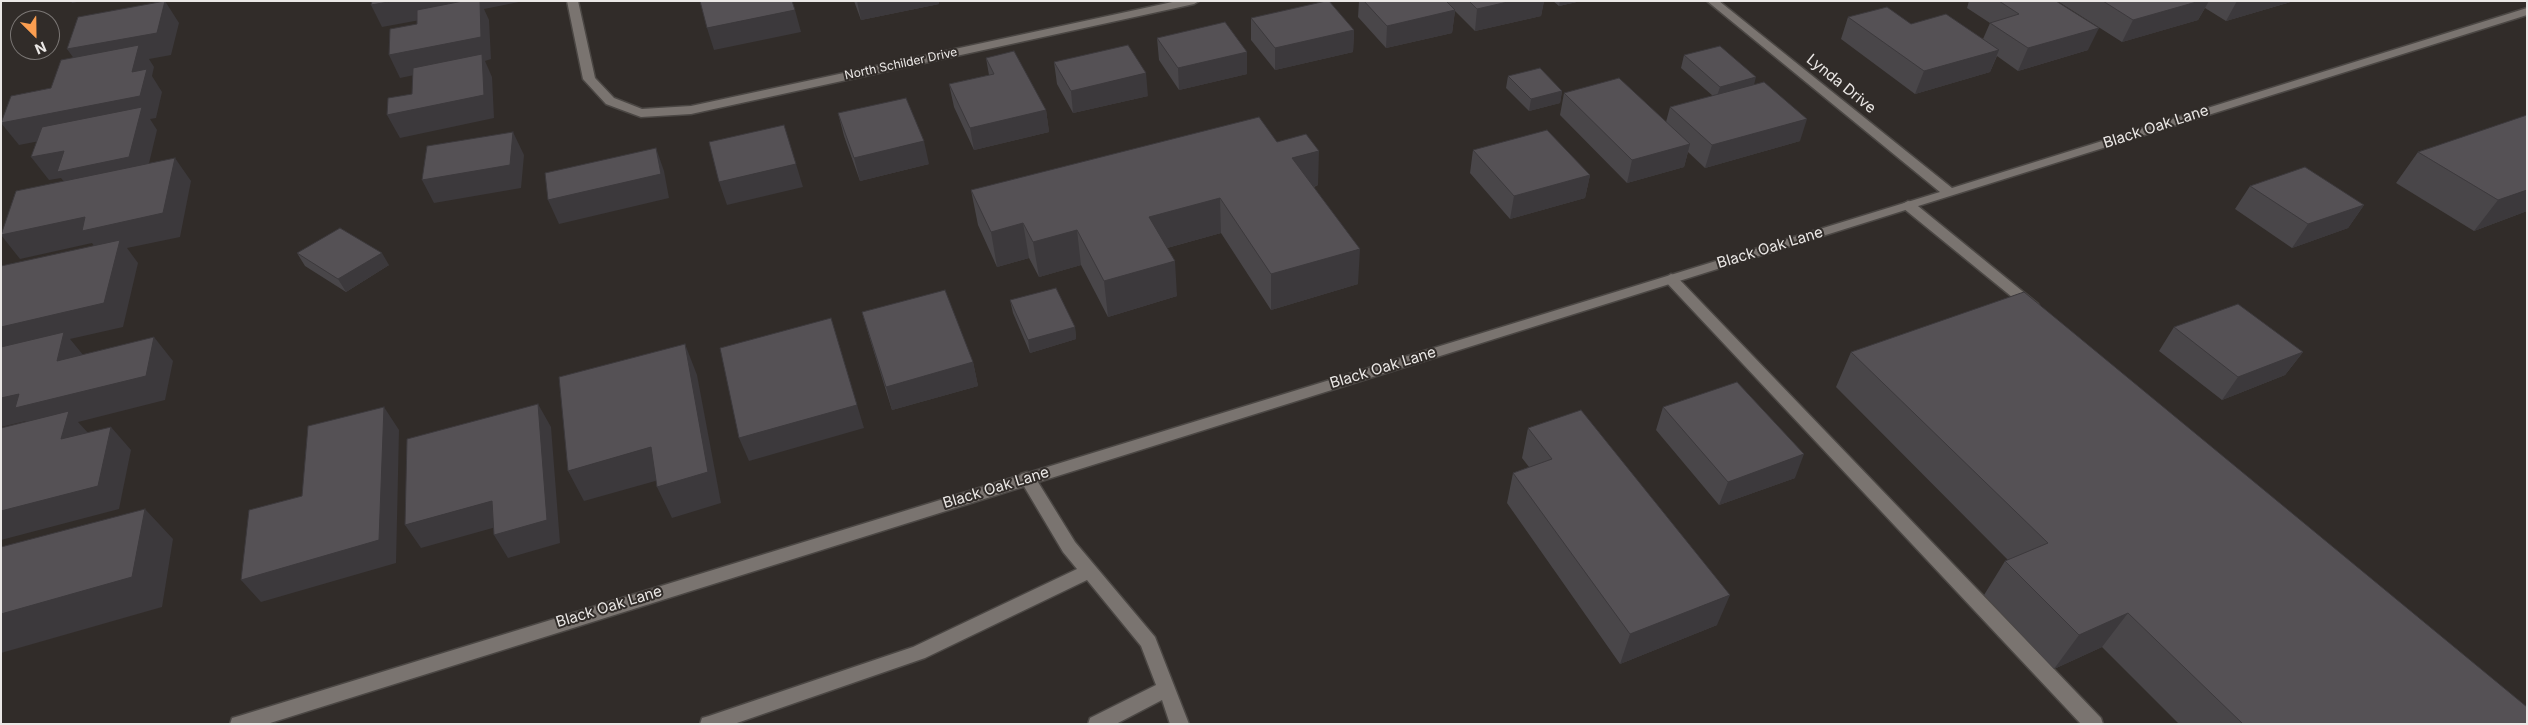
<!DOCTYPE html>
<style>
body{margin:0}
#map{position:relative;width:2528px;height:725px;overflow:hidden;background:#312c29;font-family:Inter,sans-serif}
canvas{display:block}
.frame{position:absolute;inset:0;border:2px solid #ebe8e6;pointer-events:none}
.north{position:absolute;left:10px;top:10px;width:50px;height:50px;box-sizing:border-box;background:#312c29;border:1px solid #7b7775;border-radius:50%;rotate:157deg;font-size:14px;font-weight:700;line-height:20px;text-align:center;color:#ebe8e6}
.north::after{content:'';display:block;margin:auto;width:18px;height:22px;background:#fb9e50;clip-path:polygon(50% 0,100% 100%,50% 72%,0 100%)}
</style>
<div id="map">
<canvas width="2528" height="725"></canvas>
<div class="frame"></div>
<div class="north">N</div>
</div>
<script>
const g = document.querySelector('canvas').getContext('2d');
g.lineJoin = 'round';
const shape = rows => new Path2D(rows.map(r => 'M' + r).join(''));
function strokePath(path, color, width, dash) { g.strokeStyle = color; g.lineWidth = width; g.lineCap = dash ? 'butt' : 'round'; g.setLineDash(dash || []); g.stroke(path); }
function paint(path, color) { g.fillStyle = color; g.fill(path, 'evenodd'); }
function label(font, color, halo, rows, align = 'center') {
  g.font = font + ' Inter,sans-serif'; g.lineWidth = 4; g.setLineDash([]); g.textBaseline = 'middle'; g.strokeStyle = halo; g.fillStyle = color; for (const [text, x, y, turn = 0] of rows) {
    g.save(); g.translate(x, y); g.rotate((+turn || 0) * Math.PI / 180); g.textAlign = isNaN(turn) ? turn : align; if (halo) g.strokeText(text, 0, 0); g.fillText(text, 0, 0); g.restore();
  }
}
const lane = shape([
 [1908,201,1913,202,2038,304,2040,307,2038,310,2028,310,1903,208,1901,205,1908,201],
 [1671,274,1676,276,2101,718,2103,724,2081,724,1666,282,1664,279,1671,274],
 [1027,472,1033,474,1075,542,1155,637,1189,724,1170,724,1162,700,1116,724,1088,724,1090,718,1156,685,1141,646,1087,580,925,658,734,724,700,724,702,718,709,716,913,647,1077,569,1063,552,1019,478,1021,474,1027,472]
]);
const street = shape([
 [567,1,578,1,595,78,614,98,642,109,691,106,1177,1,1199,1,1194,4,691,114,641,117,606,104,583,79,567,1],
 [1707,1,1719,1,1952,188,2527,8,2527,15,267,724,230,724,232,718,239,716,1940,192,1707,1]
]);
const wall = shape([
 [854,1,939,1,939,4,861,20],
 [1359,1,1544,1,1541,16,1475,31,1455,11,1452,33,1386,48,1358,17],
 [1553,1,1581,1,1559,6],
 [1969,1,2056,1,2088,50,2018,71,1997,56,1990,72,1915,94,1841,39,1848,17,1911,24,1983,39,1990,23,1967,8],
 [2059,1,2294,1,2226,21,2205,8,2198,20,2122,42,2059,2],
 [1251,18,1354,30,1353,52,1275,70,1251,40],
 [1157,38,1247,52,1247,74,1179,90,1159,60],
 [1684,55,1754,85,1800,141,1705,168,1688,152,1684,167,1627,183,1560,115,1564,93,1666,122,1670,107,1713,96,1681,68],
 [986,58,1046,110,1049,132,974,150,954,107,949,84,989,75],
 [1054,62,1148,96,1073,113,1057,84],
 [1508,76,1562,91,1560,103,1529,111,1506,88],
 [838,113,929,164,860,181,844,136],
 [1277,142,1318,185,1314,187,1358,284,1271,310,1221,233,1167,248,1177,296,1108,317,1081,265,1039,277,1029,258,997,267,978,225,971,190],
 [1473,150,1590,175,1585,198,1510,219,1470,173],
 [2418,152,2527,211,2474,231,2396,183],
 [2250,186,2364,205,2348,228,2292,248,2235,209],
 [297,253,389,265,346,292,305,266],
 [1010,300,1075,327,1076,339,1030,353,1013,313],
 [862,312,973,362,978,386,892,410,869,336],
 [2174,327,2303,352,2285,375,2222,400,2159,351],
 [1851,352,2527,724,2179,724,2102,647,2054,669,1984,595,2005,561,2008,560,1836,387],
 [1663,407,1795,478,1719,505,1656,430],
 [1528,428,1717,625,1620,664,1507,503,1513,473,1529,467,1522,458]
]);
const shadedWall = shape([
 [71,1,82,1,72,3],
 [165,1,179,23,171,55,149,59,154,67,152,76,162,92,156,118,150,119,157,130,145,180,75,195,61,178,49,180,31,157,138,122,19,145,1,123,83,71,67,49],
 [394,1,524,1,484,9,489,20,491,59,485,61,492,77,494,118,400,138,387,115,482,61,400,78,389,55,480,9,382,27,371,5],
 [857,1,939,1,939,4,861,20],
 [1512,1,1544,1,1541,16,1475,31,1477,9],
 [1560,1,1581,1,1559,6],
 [2200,1,2209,1,2198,20,2122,42,2133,20],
 [2237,1,2294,1,2226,21],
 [795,10,801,32,714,50,707,28],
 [1455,10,1452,33,1386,48,1387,26],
 [2099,28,2088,50,2018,71,2028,48],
 [1354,30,1353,52,1275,70,1275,48],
 [1999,50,1990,72,1915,94,1924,71],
 [1247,52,1247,74,1179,90,1178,68],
 [1146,73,1148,96,1073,113,1071,91],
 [1756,77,1753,89,1716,99,1720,87],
 [1562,91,1560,103,1529,111,1531,99],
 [1046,110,1049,132,974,150,970,128],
 [1807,119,1800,141,1705,168,1712,145],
 [513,132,524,155,521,188,434,203,422,180],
 [924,141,929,164,860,181,854,158],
 [1690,144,1684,167,1627,183,1632,160],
 [656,148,664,171,669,198,559,224,548,200],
 [1319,151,1318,185,1292,193,1292,158],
 [175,158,191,181,180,237,127,248,138,263,123,327,70,339,84,356,77,384,1,355,1,327,100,254,92,243,20,259,1,235],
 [796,164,803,187,727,205,719,182],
 [1590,175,1585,198,1510,219,1514,196],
 [2527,190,2527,211,2474,231,2498,200],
 [1220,198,1221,233,1152,252,1149,217],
 [2364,205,2348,228,2292,248,2308,224],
 [1023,223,1029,258,997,267,991,232],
 [1077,230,1081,265,1039,277,1033,242],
 [1360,249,1358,284,1271,310,1271,274],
 [382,253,389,265,346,292,338,279],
 [1175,261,1177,296,1108,317,1104,281],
 [831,318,864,428,749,461,739,438],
 [1075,327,1076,339,1030,353,1028,340],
 [154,337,173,361,165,400,78,422,90,435,83,463,37,432,26,421,1,427,1,398,19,394],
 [685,344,697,375,721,503,672,518,657,487],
 [2303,352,2285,375,2222,400,2238,377],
 [973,362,978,386,892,410,886,387],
 [538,404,551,427,560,543,508,558,494,535],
 [384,407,399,430,396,563,261,602,241,580],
 [111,427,131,450,119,509,1,540,1,511],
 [651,447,666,478,584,501,568,471],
 [1804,454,1795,478,1719,505,1728,482],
 [492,501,507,524,421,548,405,525],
 [145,509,173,539,162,607,1,653,1,614],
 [1730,595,1717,625,1620,664,1630,634],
 [2128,613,2102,647,2054,669,2079,635]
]);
const building = shape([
 [165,1,157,33,67,49,78,17,165,1],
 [372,1,394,1,371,5,372,1],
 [463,1,480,1,481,37,389,55,390,29,417,24,417,10,463,1],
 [700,1,792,1,795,10,707,28,700,1],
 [1326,1,1329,1,1354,30,1275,48,1251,18,1326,1],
 [1364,1,1446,1,1455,10,1387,26,1364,1],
 [1469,1,1512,1,1477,9,1469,1],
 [1999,1,2056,1,2099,28,2028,48,1990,23,2019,14,1999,1],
 [2103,1,2200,1,2133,20,2103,1],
 [1887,7,1911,24,1946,14,1999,50,1924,71,1848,17,1887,7],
 [1225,22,1247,52,1178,68,1157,38,1225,22],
 [139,45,132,72,147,69,140,96,1,123,11,96,51,88,61,60,139,45],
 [1128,45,1146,73,1071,91,1054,62,1128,45],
 [1720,46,1756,77,1720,87,1684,55,1720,46],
 [1014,51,1046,110,970,128,949,84,994,74,986,58,1014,51],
 [482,54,484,95,387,115,388,98,412,94,413,68,482,54],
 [1540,68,1562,91,1531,99,1508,76,1540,68],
 [1619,78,1690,144,1632,160,1564,93,1619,78],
 [1764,82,1807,119,1712,145,1670,107,1764,82],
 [906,98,924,141,854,158,838,113,906,98],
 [142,107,129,157,57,172,64,151,31,157,42,127,142,107],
 [2527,115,2527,190,2498,200,2418,152,2527,115],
 [1259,117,1277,142,1306,134,1319,151,1292,158,1360,249,1271,274,1220,198,1149,217,1175,261,1104,281,1077,230,1033,242,1023,223,991,232,971,190,1259,117],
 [784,125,796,164,719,182,709,142,784,125],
 [1547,130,1590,175,1514,196,1473,150,1547,130],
 [513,132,510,165,422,180,427,146,513,132],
 [656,148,661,174,548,200,545,173,656,148],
 [175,158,163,213,82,231,85,217,1,235,16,191,175,158],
 [2305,167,2364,205,2308,224,2250,186,2305,167],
 [340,228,382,253,338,279,297,253,340,228],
 [120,240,104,303,1,327,1,266,120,240],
 [1056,288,1075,327,1028,340,1010,300,1056,288],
 [945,290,973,362,886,387,862,312,945,290],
 [2024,292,2527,707,2527,724,2243,724,2128,613,2079,635,2005,561,2048,543,1851,352,2024,292],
 [2238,304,2303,352,2238,377,2174,327,2238,304],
 [831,318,857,405,739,438,720,348,831,318],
 [64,332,57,361,154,337,146,376,15,408,19,394,1,398,1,347,64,332],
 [685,344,708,472,657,487,651,447,568,471,559,377,685,344],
 [1737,382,1804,454,1728,482,1663,407,1737,382],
 [538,404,547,520,494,535,492,501,405,525,407,439,538,404],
 [384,407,379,540,241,580,249,510,302,496,308,426,384,407],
 [1581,410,1730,595,1630,634,1513,473,1552,459,1528,428,1581,410],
 [69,411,61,439,111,427,98,486,1,511,1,428,69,411],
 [145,509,132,577,1,614,1,547,145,509]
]);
const farStreetnames = [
 ["North Schilder Drive",901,64,-12]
];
const streetNames = [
 ["Lynda Drive",1841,84,39],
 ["Black Oak Lane",2156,127,-18],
 ["Black Oak Lane",1770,248,-17],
 ["Black Oak Lane",1383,368,-17],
 ["Black Oak Lane",996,488,-17],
 ["Black Oak Lane",609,607,-17]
];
strokePath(lane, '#4b4744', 3);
strokePath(street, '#4b4744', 3);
paint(lane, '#7a7470');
paint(street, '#7a7470');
paint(wall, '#494649');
paint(shadedWall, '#3c393c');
paint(building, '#555155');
strokePath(building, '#3c393c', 1);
label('12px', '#ebe8e6', '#312c29', farStreetnames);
label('15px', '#ebe8e6', '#312c29', streetNames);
</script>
